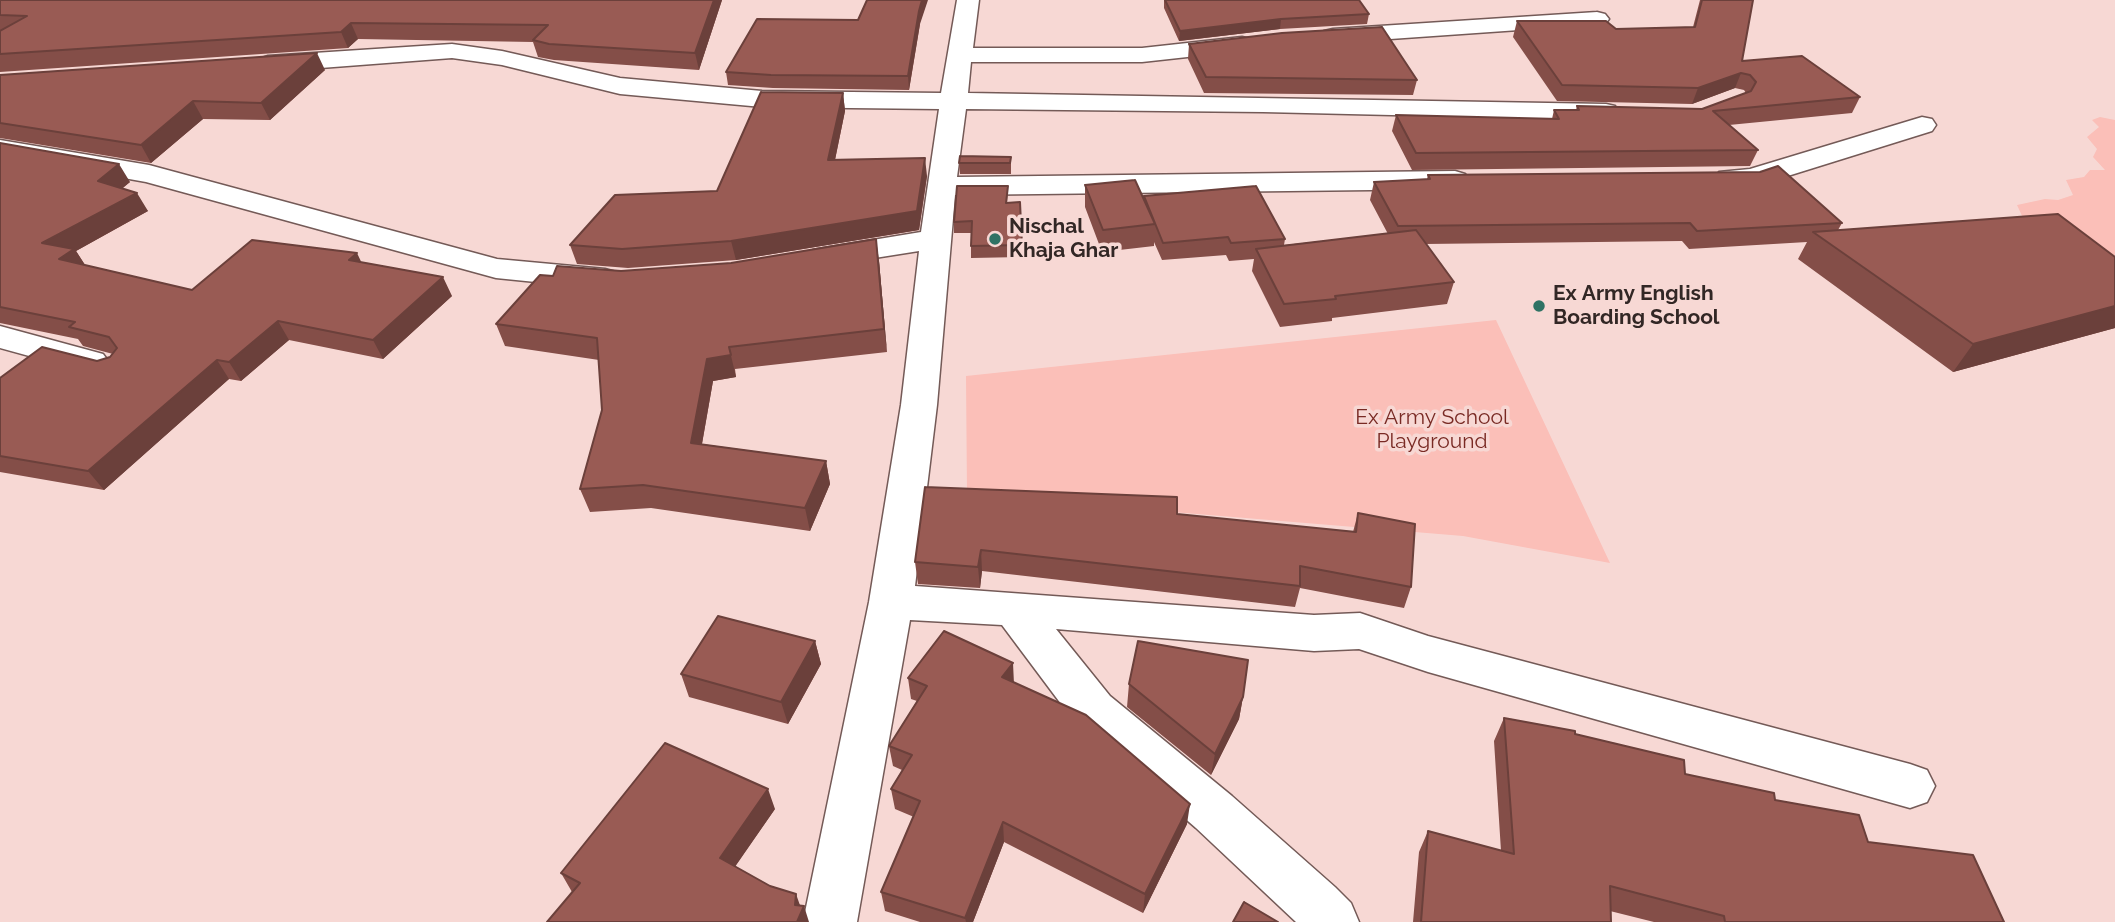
<!DOCTYPE html>
<style>
body{margin:0}
canvas{display:block;background:#f7d8d4}
</style>
<canvas width="2115" height="922"></canvas>
<script>
const g = document.querySelector('canvas').getContext('2d');
g.lineJoin = 'round';
function paint(path, color) { g.fillStyle = color; g.fill(path, 'evenodd'); }
const shape = rows => new Path2D(rows.map(r => 'M' + r).join(''));
function strokePath(path, color, width, dash) { g.strokeStyle = color; g.lineWidth = width; g.lineCap = dash ? 'butt' : 'round'; g.setLineDash(dash || []); g.stroke(path); }
function label(font, color, halo, rows, align = 'center') {
  g.font = font + ' Raleway,sans-serif'; g.lineWidth = 7; g.setLineDash([]); g.textBaseline = 'middle'; g.strokeStyle = halo; g.fillStyle = color; for (const [text, x, y, turn = 0] of rows) {
    g.save(); g.translate(x, y); g.rotate((+turn || 0) * Math.PI / 180); g.textAlign = isNaN(turn) ? turn : align; if (halo) g.strokeText(text, 0, 0); g.fillText(text, 0, 0); g.restore();
  }
}
const green = shape([
 [2100,117,2115,120,2115,294,2029,231,2017,205,2045,199,2058,200,2073,195,2066,180,2084,177,2090,170,2105,170,2093,157,2097,149,2087,137,2099,127,2092,120],
 [1496,320,1610,563,1463,536,967,495,966,376]
]);
const street = shape([
 [957,0,979,0,973,48,1142,48,1242,37,1251,39,1254,44,1251,49,1242,51,1142,62,971,62,968,93,1606,104,1615,106,1619,112,1615,118,1606,120,1263,112,966,109,957,177,1455,171,1465,174,1470,180,1465,186,1455,189,955,195,937,405,915,586,1314,615,1360,613,1428,636,1910,764,1927,770,1935,786,1927,802,1910,808,1428,672,1359,649,1314,651,1056,629,1110,696,1232,796,1335,887,1351,903,1359,922,1296,922,1196,828,1076,724,1002,625,910,620,857,922,803,922,869,602,901,405,919,251,824,266,813,264,808,257,813,250,824,248,921,232,939,109,762,107,620,94,502,65,452,58,268,72,259,69,255,64,259,59,268,56,452,44,502,51,620,78,762,91,941,93,957,0],
 [1597,12,1605,14,1609,19,1605,24,1333,43,1324,41,1321,36,1324,31,1333,29,1597,12],
 [1922,117,1932,119,1936,125,1932,131,1762,184,1729,187,1719,184,1715,178,1719,172,1750,169,1922,117],
 [0,140,149,165,497,259,605,269,616,272,621,279,616,286,605,289,496,278,146,182,0,156,0,140],
 [0,326,103,354,109,362,103,370,91,373,0,348,0,326]
]);
const wall = shape([
 [0,0,722,0,699,70,554,60,538,57,533,42,358,39,348,48,0,72],
 [1164,0,1359,0,1369,14,1367,24,1280,29,1179,41,1164,8],
 [1700,0,1753,0,1742,61,1860,97,1852,113,1729,125,1758,150,1750,166,1412,170,1392,131,1396,115,1552,119,1554,110,1576,110,1577,106,1702,109,1746,93,1744,90,1735,88,1692,104,1557,101,1513,37,1517,21,1616,29,1693,27],
 [920,24,909,90,773,88,728,85,726,72],
 [1189,44,1417,80,1413,95,1204,93,1188,59],
 [325,70,270,120,203,119,151,163,0,138,0,75],
 [843,93,845,111,835,160,927,176,919,230,736,260,628,268,577,264,570,245,717,191],
 [0,143,130,182,122,188,148,211,76,251,85,265,192,290,362,263,452,296,383,359,289,340,241,381,229,379,104,490,0,472,0,378,97,361,110,357,113,354,83,346,78,339,0,323],
 [1011,157,1011,174,960,174,959,163],
 [1428,175,1842,223,1838,230,2115,257,2115,328,1953,372,1798,259,1807,242,1689,249,1682,241,1425,244,1454,282,1447,304,1332,318,1332,321,1280,327,1252,271,1254,259,1229,261,1226,255,1162,260,1154,242,1154,246,1102,252,1085,207,1085,185,1144,199,1144,196,1285,239,1284,245,1388,234,1370,200,1374,182,1427,179],
 [1008,186,1007,203,1020,202,1022,257,971,258,971,233,954,233,954,222],
 [879,261,887,352,735,369,736,377,713,381,702,444,826,461,830,484,810,531,651,508,590,512,580,489,602,410,599,360,505,346,496,324,553,276,621,271],
 [1358,513,1411,587,1404,608,1300,588,1295,607,982,571,980,588,918,584,915,562,1177,514,1353,532],
 [815,641,821,664,788,724,689,697,681,674],
 [1013,663,1013,683,1187,824,1143,913,1004,842,973,922,920,922,885,911,881,892,914,817,895,809,891,789,902,770,893,766,889,746,917,701,911,699,908,678],
 [1129,684,1243,697,1239,719,1211,775,1127,707],
 [1504,718,1575,734,1685,774,1775,800,1868,842,2004,922,1654,922,1610,911,1611,922,1413,922,1419,852,1428,831,1501,851,1494,741],
 [775,809,735,866,800,905,572,892,561,873]
]);
const shadedWall = shape([
 [714,0,722,0,699,70,695,53],
 [922,0,928,0,920,24,909,90,908,76,919,11],
 [1281,19,1280,29,1179,41,1180,31],
 [351,23,358,39,348,48,341,32],
 [317,53,325,70,270,120,261,103],
 [1741,73,1735,88,1692,104,1698,88],
 [843,93,845,111,831,179,828,160],
 [193,101,203,119,151,163,141,145],
 [925,158,927,176,919,230,736,260,731,241],
 [119,164,130,182,110,199,98,181],
 [137,193,148,211,76,251,87,268,72,278,42,243],
 [876,239,879,261,887,352,884,329],
 [357,253,366,272,349,260],
 [443,277,452,296,383,359,373,340],
 [2115,306,2115,328,1953,372,1973,344],
 [278,321,289,340,241,381,229,362],
 [729,347,736,377,713,381,698,466,691,443,707,359],
 [217,360,229,379,104,490,88,471],
 [826,461,830,484,810,531,805,508],
 [981,550,982,571,980,588,978,567],
 [815,641,821,664,788,724,781,702],
 [1013,663,1014,684,1002,677],
 [1243,697,1239,719,1211,775,1215,754],
 [768,789,775,809,728,877,720,858],
 [1190,804,1187,824,1143,913,1145,894],
 [1003,822,1004,842,973,922,966,922,965,918],
 [796,894,802,911,804,906,809,922,797,922,795,905]
]);
const building = shape([
 [0,0,714,0,695,53,549,44,533,40,548,25,351,23,341,32,0,54,0,31,27,16,0,15,0,0],
 [867,0,922,0,919,11,908,76,771,75,726,72,757,19,858,20,867,0],
 [1165,0,1359,0,1369,14,1281,19,1180,31,1165,0],
 [1702,0,1753,0,1742,61,1802,56,1860,97,1713,111,1758,150,1416,153,1396,115,1559,119,1554,110,1579,110,1577,106,1702,109,1751,91,1756,82,1750,75,1741,73,1698,88,1562,85,1517,21,1606,21,1616,29,1695,27,1702,0],
 [1382,27,1417,80,1206,77,1189,44,1282,33,1382,27],
 [317,53,261,103,193,101,141,145,0,123,0,75,317,53],
 [761,92,843,93,828,160,925,158,917,211,731,241,622,249,570,245,615,195,717,191,761,92],
 [0,143,119,164,98,181,137,193,42,243,74,249,59,259,192,290,252,240,357,253,349,260,443,277,373,340,278,321,229,362,217,360,88,471,0,456,0,378,42,347,97,361,110,357,117,348,109,337,69,327,75,322,0,307,0,143],
 [960,156,1011,157,1010,163,959,163,960,156],
 [1778,166,1842,223,1697,231,1690,223,1398,226,1374,182,1430,179,1428,175,1760,172,1778,166],
 [1135,180,1155,224,1103,230,1085,185,1135,180],
 [957,186,1008,186,1006,203,1020,202,1022,245,971,246,972,221,954,222,957,186],
 [1256,186,1285,239,1231,243,1228,237,1163,243,1144,196,1256,186],
 [2058,214,2115,257,2115,306,1973,344,1813,232,2058,214],
 [1416,230,1454,282,1335,296,1336,299,1284,304,1256,249,1416,230],
 [876,239,884,329,729,347,731,355,707,359,691,443,826,461,805,508,643,485,580,489,602,410,597,338,496,324,540,275,553,276,557,266,621,271,731,263,876,239],
 [925,487,1177,497,1177,514,1356,532,1358,513,1415,524,1411,587,1300,566,1300,586,981,550,978,567,915,562,925,487],
 [718,616,815,641,781,702,681,674,718,616],
 [944,631,1013,663,1002,677,1086,715,1190,804,1145,894,1003,822,965,918,881,892,920,801,891,789,912,755,889,746,927,686,908,678,944,631],
 [1138,641,1248,660,1243,697,1215,754,1129,684,1138,641],
 [1504,718,1575,731,1575,734,1684,760,1685,774,1774,793,1775,800,1859,815,1868,842,1973,855,2004,922,1725,922,1724,916,1610,886,1611,922,1421,922,1428,831,1514,854,1504,718],
 [665,743,768,789,720,858,770,886,796,894,795,905,804,906,797,922,547,922,580,883,561,873,665,743],
 [1244,902,1278,922,1233,922,1244,902]
]);
const markers = [
 [995,239,7,"#2f7264"],
 [1539,306,7,"#2f7264"]
];
const poiNames = [
 ["Nischal",1009,227],
 ["Khaja Ghar",1009,251],
 ["Ex Army English",1553,294],
 ["Boarding School",1553,318]
];
const parkNames = [
 ["Ex Army School",1432,418],
 ["Playground",1432,442]
];
paint(green, '#fbbfb8');
strokePath(street, '#745a57', 3);
paint(street, '#fff');
paint(wall, '#844e48');
paint(shadedWall, '#6b403b');
paint(building, '#995b54');
strokePath(building, '#6b403b', 2);
for (const [x, y, r, color] of markers) { const dot = new Path2D(); dot.arc(x, y, r, 0, 2 * Math.PI); g.fillStyle = color; g.fill(dot); strokePath(dot, '#f7d8d4', 2.5); }
label('bold 21px', '#322725', '#f7d8d4', poiNames, 'left');
label('21px', '#792a24', '#f7d8d4', parkNames);
</script>
